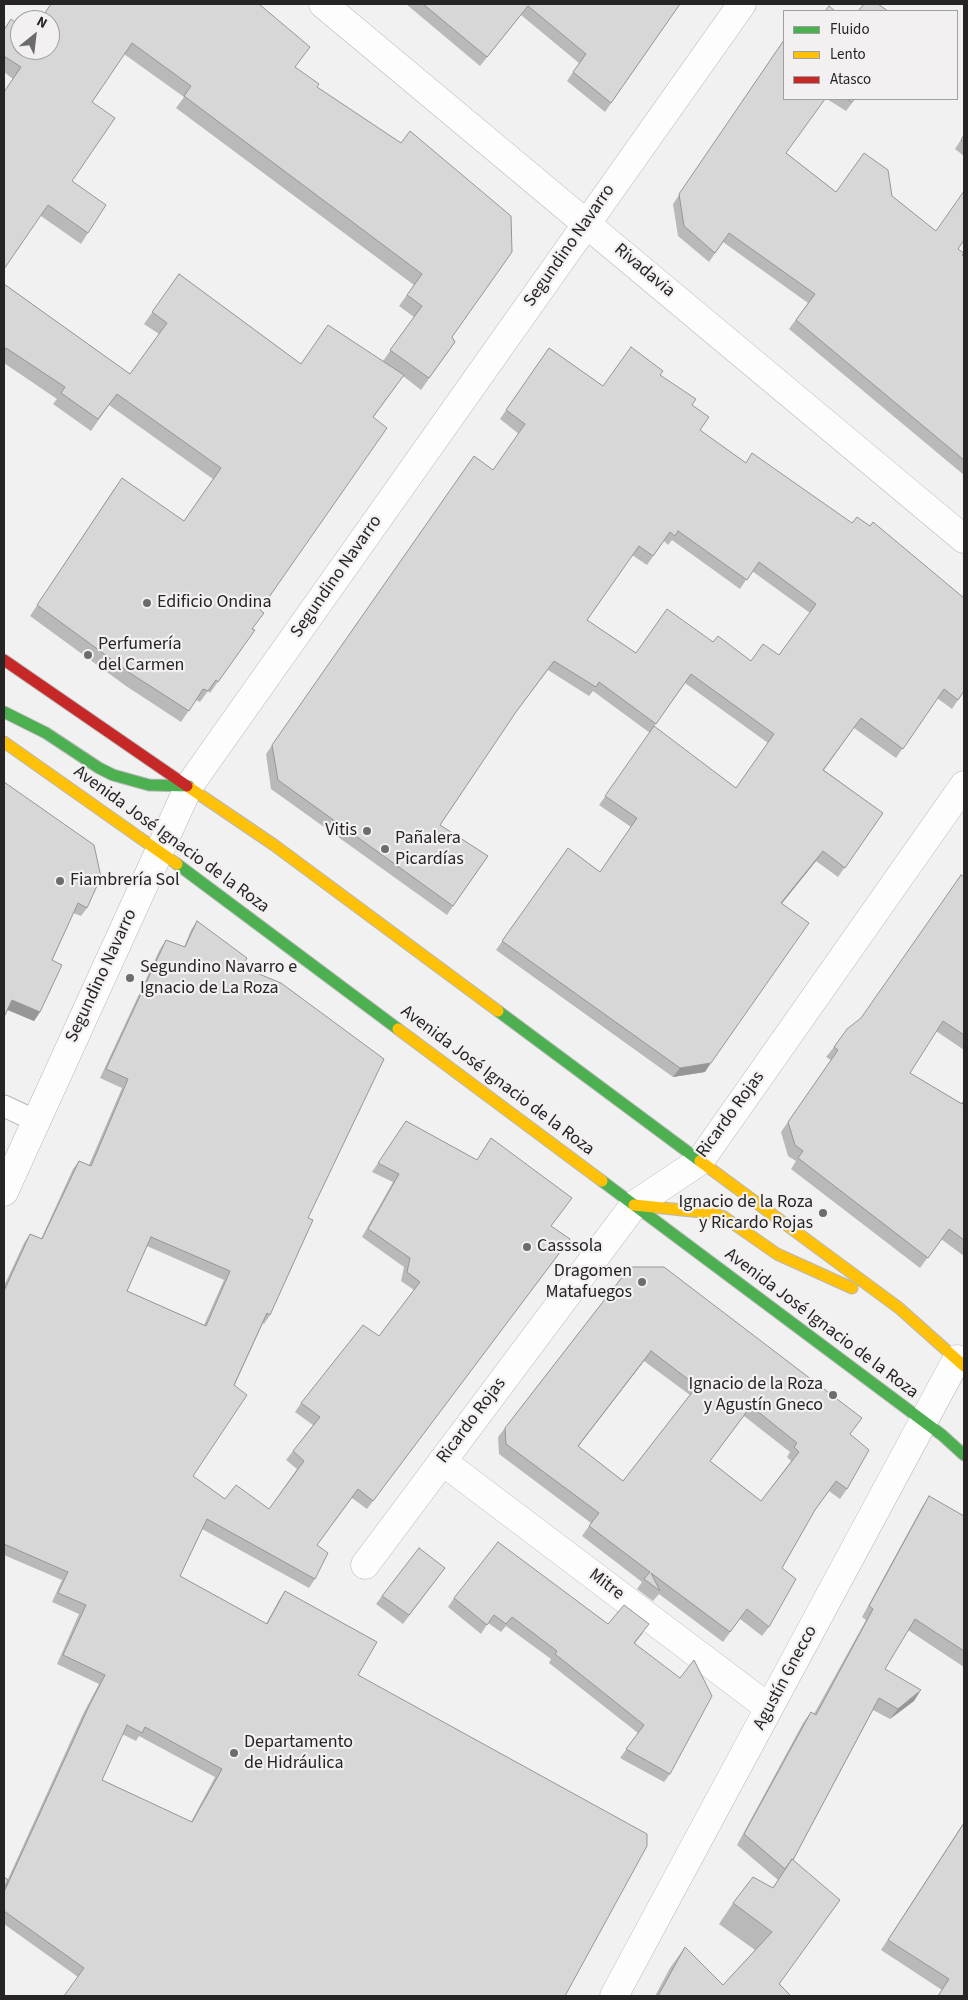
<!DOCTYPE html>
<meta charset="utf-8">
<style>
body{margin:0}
#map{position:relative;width:968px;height:2000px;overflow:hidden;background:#f2f1f1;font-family:"Source Sans 3",sans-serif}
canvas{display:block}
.frame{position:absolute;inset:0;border:5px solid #262425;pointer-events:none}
.legend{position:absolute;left:783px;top:10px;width:175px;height:90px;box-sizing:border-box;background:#f3f0f1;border:1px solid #a19e9f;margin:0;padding:6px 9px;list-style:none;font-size:15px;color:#262425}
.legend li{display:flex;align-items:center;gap:10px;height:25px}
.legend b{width:25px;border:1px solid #a19e9f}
.north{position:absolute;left:10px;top:10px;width:50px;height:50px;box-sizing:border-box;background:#f3f0f1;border:1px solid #a19e9f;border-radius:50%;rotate:29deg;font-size:14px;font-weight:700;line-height:20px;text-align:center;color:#262425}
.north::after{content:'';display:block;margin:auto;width:18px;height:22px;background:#6d6c6c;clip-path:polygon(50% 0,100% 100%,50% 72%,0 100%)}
</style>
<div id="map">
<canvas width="968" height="2000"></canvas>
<div class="frame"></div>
<ul class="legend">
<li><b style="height:6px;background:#4caf50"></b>Fluido</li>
<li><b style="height:6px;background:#ffc107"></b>Lento</li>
<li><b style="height:6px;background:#c62828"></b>Atasco</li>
</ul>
<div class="north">N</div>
</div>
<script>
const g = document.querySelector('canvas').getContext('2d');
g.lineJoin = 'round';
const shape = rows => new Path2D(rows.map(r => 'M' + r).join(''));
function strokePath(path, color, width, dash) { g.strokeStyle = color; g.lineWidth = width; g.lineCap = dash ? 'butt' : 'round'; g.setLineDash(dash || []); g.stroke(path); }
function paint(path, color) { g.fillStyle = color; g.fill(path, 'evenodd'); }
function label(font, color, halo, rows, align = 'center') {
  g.font = font + ' "Source Sans 3",sans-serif'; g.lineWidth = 4.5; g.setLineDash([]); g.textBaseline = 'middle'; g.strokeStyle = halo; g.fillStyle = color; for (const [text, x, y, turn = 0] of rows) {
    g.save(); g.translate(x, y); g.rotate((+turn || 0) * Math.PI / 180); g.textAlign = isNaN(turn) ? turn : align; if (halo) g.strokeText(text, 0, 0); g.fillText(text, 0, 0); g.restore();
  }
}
const lane = shape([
 [4,1106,36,1121]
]);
const street = shape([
 [323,4,964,539],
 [4,1192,189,786,742,4],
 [442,1461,769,1708],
 [365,1565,634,1205,700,1161,964,785],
 [614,1996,957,1359]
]);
const fast = shape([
 [4,712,46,733,99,768,113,775,149,785,189,786],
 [177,864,398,1029],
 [498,1011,700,1161],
 [602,1181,942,1435,964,1455]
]);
const slow = shape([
 [4,742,177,864],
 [187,786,274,845,498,1011],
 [398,1029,602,1181],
 [700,1161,899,1308,964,1366],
 [634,1205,711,1213,724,1217,777,1254,852,1288]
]);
const jam = shape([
 [4,660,187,786]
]);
const wall = shape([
 [406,4,680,4,605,112,567,81,579,63,521,15,480,66],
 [50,20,295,67,317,87,401,143,452,337,455,342,421,390,403,376,373,418,260,610,247,641,210,693,208,691,200,702,196,700,181,722,126,686,30,616,114,489,184,521,213,479,109,405,91,431,53,404,57,399,4,363,4,284,130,374,159,334,144,324,179,274,301,364,383,361,414,317,399,306,414,285,176,108,184,97,124,54,92,102,72,181,88,233,81,244,41,216,13,79,4,72,4,30,20,50],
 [784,40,786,153,836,192,892,196,958,249,962,255,964,256,964,475,789,329,808,303,723,242,709,262,678,236,673,204],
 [827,99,855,99,846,111],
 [964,135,964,156,955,149],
 [549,348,603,386,660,375,692,405,700,430,964,691,952,709,937,698,896,758,854,728,824,770,883,813,838,877,816,861,782,903,705,1072,673,1077,496,950,568,848,600,872,631,827,599,805,650,733,593,691,589,696,548,670,512,717,440,825,488,856,447,915,271,789,266,754,474,456,493,470,519,434,500,419],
 [672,540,740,589,752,571,810,613,779,655,751,661,713,642,636,653,587,620,632,555,647,565,664,541,668,545],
 [685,683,768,743,736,788,653,728],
 [4,782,87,908,81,916,73,913,52,960,40,1012,34,1021,7,1010],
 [964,877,964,1050,936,1031,910,1073,962,1104,964,1100,964,1256,941,1239,920,1268,791,1169,796,1161,788,1156,781,1132,831,1060,826,1057,834,1047,861,1019],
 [197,921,242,967,308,1218,270,1315,264,1324,263,1323,193,1476,225,1499,269,1509,297,1469,286,1460,313,1425,295,1412,301,1403,379,1336,414,1290,401,1281,404,1267,362,1237,393,1182,372,1172,406,1121,477,1160,491,1138,551,1226,564,1247,367,1509,352,1498,317,1545,315,1579,309,1588,202,1529,180,1576,266,1624,279,1600,285,1591,377,1642,78,1977,4,1924,4,1877,8,1879,83,1714,99,1684,57,1664,79,1614,52,1602,62,1580,4,1555,4,1286,24,1243,30,1234,41,1239,73,1169,79,1161,89,1165,122,1088,100,1078,160,949,166,940,184,947,191,930],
 [147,1246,224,1280,204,1325,127,1291],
 [122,1734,136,1741,139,1736,215,1777,191,1822,102,1780],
 [630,1267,850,1434,847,1489,840,1499,829,1491,813,1513,782,1568,769,1627,762,1636,740,1619,723,1642,659,1594,653,1601,637,1589,642,1582,582,1536,591,1523,499,1454,498,1437,505,1428],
 [644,1361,690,1395,623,1481,578,1446],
 [744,1416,790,1452,787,1457,791,1461,761,1501,710,1461],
 [929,1496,964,1516,964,1667,908,1630,885,1669,914,1701,890,1719,873,1710,793,1860,780,1984,791,1996,655,1996,670,1968,685,1947,723,1985,755,1950,719,1924,733,1903,773,1887,778,1880,737,1845,803,1723,811,1712,814,1714,866,1620,862,1617,922,1507],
 [445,1568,403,1624,376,1604,382,1596],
 [454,1598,608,1624,643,1633,635,1643,670,1774,664,1782,620,1758,638,1733,549,1663,551,1659,506,1626,501,1632,488,1623,481,1634,448,1607],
 [964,1822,964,1996,938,1996,942,1990,881,1950]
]);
const shadedWall = shape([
 [823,851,816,861,775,912,781,903],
 [12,1000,40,1012,34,1021,6,1009],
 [711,1063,705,1072,673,1077,680,1068],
 [651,1351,644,1361,571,1456,578,1446],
 [921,1690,914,1701,890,1719,898,1709]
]);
const building = shape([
 [51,4,259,4,310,47,295,67,319,84,317,87,401,143,410,131,511,216,512,252,452,337,455,342,429,378,390,350,422,306,407,295,422,274,184,96,191,86,132,43,92,102,115,118,72,181,106,205,88,233,48,205,4,269,4,92,21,67,4,56,4,30,11,19,20,26,20,50,50,50,50,20,40,20,51,4],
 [423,4,680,4,611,103,573,72,586,54,528,6,487,57,423,4],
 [864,4,878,4,888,11,858,11,864,4],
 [829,6,835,11,825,11,829,6],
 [784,40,784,99,825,99,786,153,836,192,864,153,888,170,892,196,936,231,964,191,964,240,958,249,964,253,962,255,964,256,964,460,796,320,815,294,729,233,715,253,684,226,679,194,784,40],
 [847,99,855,99,852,102,847,99],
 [964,135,964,142,961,140,964,135],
 [179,274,301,364,328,325,404,375,373,417,387,428,260,610,264,613,252,629,255,630,218,682,216,680,208,691,203,689,189,711,133,675,37,605,122,478,184,521,221,468,117,394,98,419,61,393,65,387,6,348,4,351,4,284,130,374,167,323,152,312,179,274],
 [631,347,663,371,660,375,696,399,692,405,709,417,700,430,746,463,752,453,852,523,857,517,870,526,873,522,964,598,964,691,958,700,944,689,903,749,861,718,823,770,883,813,845,868,823,851,781,903,809,923,711,1063,680,1068,502,941,568,848,600,872,637,818,605,796,654,726,736,788,774,734,691,674,656,724,599,682,596,687,554,661,516,712,440,825,488,856,453,906,278,780,272,745,474,456,493,470,525,424,506,410,549,348,603,386,631,347],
 [678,531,747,580,759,562,816,604,779,655,763,644,751,661,718,636,713,642,667,609,636,653,587,620,639,546,653,556,670,532,675,536,678,531],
 [4,782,94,845,101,877,87,908,78,903,52,960,62,965,40,1012,12,1000,4,1017,4,782],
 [961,875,964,877,964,1035,943,1021,910,1073,962,1104,964,1100,964,1240,949,1229,928,1258,798,1158,803,1151,795,1145,788,1122,838,1050,834,1047,847,1029,861,1018,961,875],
 [197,921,247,958,242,967,281,983,384,1059,308,1218,313,1220,270,1315,267,1313,234,1385,247,1395,193,1476,225,1499,236,1485,269,1509,304,1461,293,1451,320,1417,301,1403,363,1325,379,1336,420,1282,407,1272,410,1258,368,1229,399,1174,378,1163,406,1121,477,1160,491,1138,572,1198,551,1226,570,1239,373,1501,358,1489,317,1545,328,1553,315,1579,207,1519,180,1576,267,1624,285,1591,377,1642,358,1675,647,1834,647,1846,565,1996,64,1996,84,1968,4,1911,4,1892,89,1706,105,1675,63,1655,86,1605,58,1593,68,1572,4,1544,4,1291,30,1234,42,1239,79,1161,91,1166,128,1079,106,1069,166,940,185,947,197,921],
 [151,1237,230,1271,206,1326,127,1291,151,1237],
 [127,1725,142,1733,145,1727,222,1769,192,1822,102,1780,127,1725],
 [630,1267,664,1267,862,1418,850,1434,869,1450,847,1489,836,1481,815,1510,782,1568,796,1579,769,1627,747,1609,730,1632,651,1573,660,1591,644,1579,650,1572,589,1526,599,1513,506,1444,505,1428,630,1267],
 [651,1351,697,1386,623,1481,578,1446,651,1351],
 [751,1406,797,1443,794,1447,799,1452,761,1501,710,1461,751,1406],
 [929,1496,964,1516,964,1651,915,1619,885,1669,921,1690,898,1709,879,1698,793,1860,792,1859,785,1869,744,1834,811,1712,816,1715,873,1609,869,1606,929,1496],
 [498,1542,608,1624,624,1605,649,1624,634,1643,680,1678,694,1660,712,1696,670,1774,626,1749,644,1725,555,1654,557,1651,512,1617,506,1624,494,1615,487,1625,454,1598,498,1542],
 [419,1548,445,1568,409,1615,382,1596,419,1548],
 [964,1823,964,1996,938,1996,949,1979,888,1940,964,1823],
 [792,1859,840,1900,779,1984,791,1996,658,1996,685,1947,723,1985,772,1932,733,1903,753,1877,773,1888,792,1859],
 [4,1877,8,1880,4,1889,4,1877]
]);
const markers = [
 [147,603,5,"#6d6c6c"],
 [88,655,5,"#6d6c6c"],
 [367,831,5,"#6d6c6c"],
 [385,849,5,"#6d6c6c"],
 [60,881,5,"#6d6c6c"],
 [130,978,5,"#6d6c6c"],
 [823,1213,5,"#6d6c6c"],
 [527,1247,5,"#6d6c6c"],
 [642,1282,5,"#6d6c6c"],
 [833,1395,5,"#6d6c6c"],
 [234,1753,5,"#6d6c6c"]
];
const streetNames = [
 ["Segundino Navarro",570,246,-55],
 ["Rivadavia",644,271,40],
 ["Segundino Navarro",337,577,-55],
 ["Avenida José Ignacio de la Roza",171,840,36],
 ["Segundino Navarro",102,976,-65],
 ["Avenida José Ignacio de la Roza",497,1081,37],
 ["Ricardo Rojas",731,1115,-54],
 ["Avenida José Ignacio de la Roza",821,1324,37],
 ["Ricardo Rojas",472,1421,-53],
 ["Mitre",606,1585,37],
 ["Agustín Gnecco",786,1678,-62]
];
const poiNames = [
 ["Edificio Ondina",157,603],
 ["Perfumería",98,645],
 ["del Carmen",98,666],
 ["Vitis",357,831,"right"],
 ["Pañalera",395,839],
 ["Picardías",395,860],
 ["Fiambrería Sol",70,881],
 ["Segundino Navarro e",140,968],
 ["Ignacio de La Roza",140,989],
 ["Ignacio de la Roza",813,1203,"right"],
 ["y Ricardo Rojas",813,1224,"right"],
 ["Casssola",537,1247],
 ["Dragomen",632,1272,"right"],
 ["Matafuegos",632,1293,"right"],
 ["Ignacio de la Roza",823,1385,"right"],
 ["y Agustín Gneco",823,1406,"right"],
 ["Departamento",244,1743],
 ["de Hidráulica",244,1764]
];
strokePath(lane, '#b8b7b7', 23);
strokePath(street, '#b8b7b7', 29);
strokePath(fast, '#b8b7b7', 13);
strokePath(slow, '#b8b7b7', 13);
strokePath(jam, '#b8b7b7', 13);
strokePath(lane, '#fdfdfd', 21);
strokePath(street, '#fdfdfd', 28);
strokePath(fast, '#4caf50', 11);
strokePath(slow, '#ffc107', 11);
strokePath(jam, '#c62828', 11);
paint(wall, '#bab9ba');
paint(shadedWall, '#979697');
paint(building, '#d8d7d8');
strokePath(building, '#979697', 1);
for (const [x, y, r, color] of markers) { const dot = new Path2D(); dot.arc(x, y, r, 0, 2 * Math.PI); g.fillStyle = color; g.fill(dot); strokePath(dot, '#f3f0f1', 2); }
label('18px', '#262425', '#f3f0f1', streetNames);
label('18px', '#262425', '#f3f0f1', poiNames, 'left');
</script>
